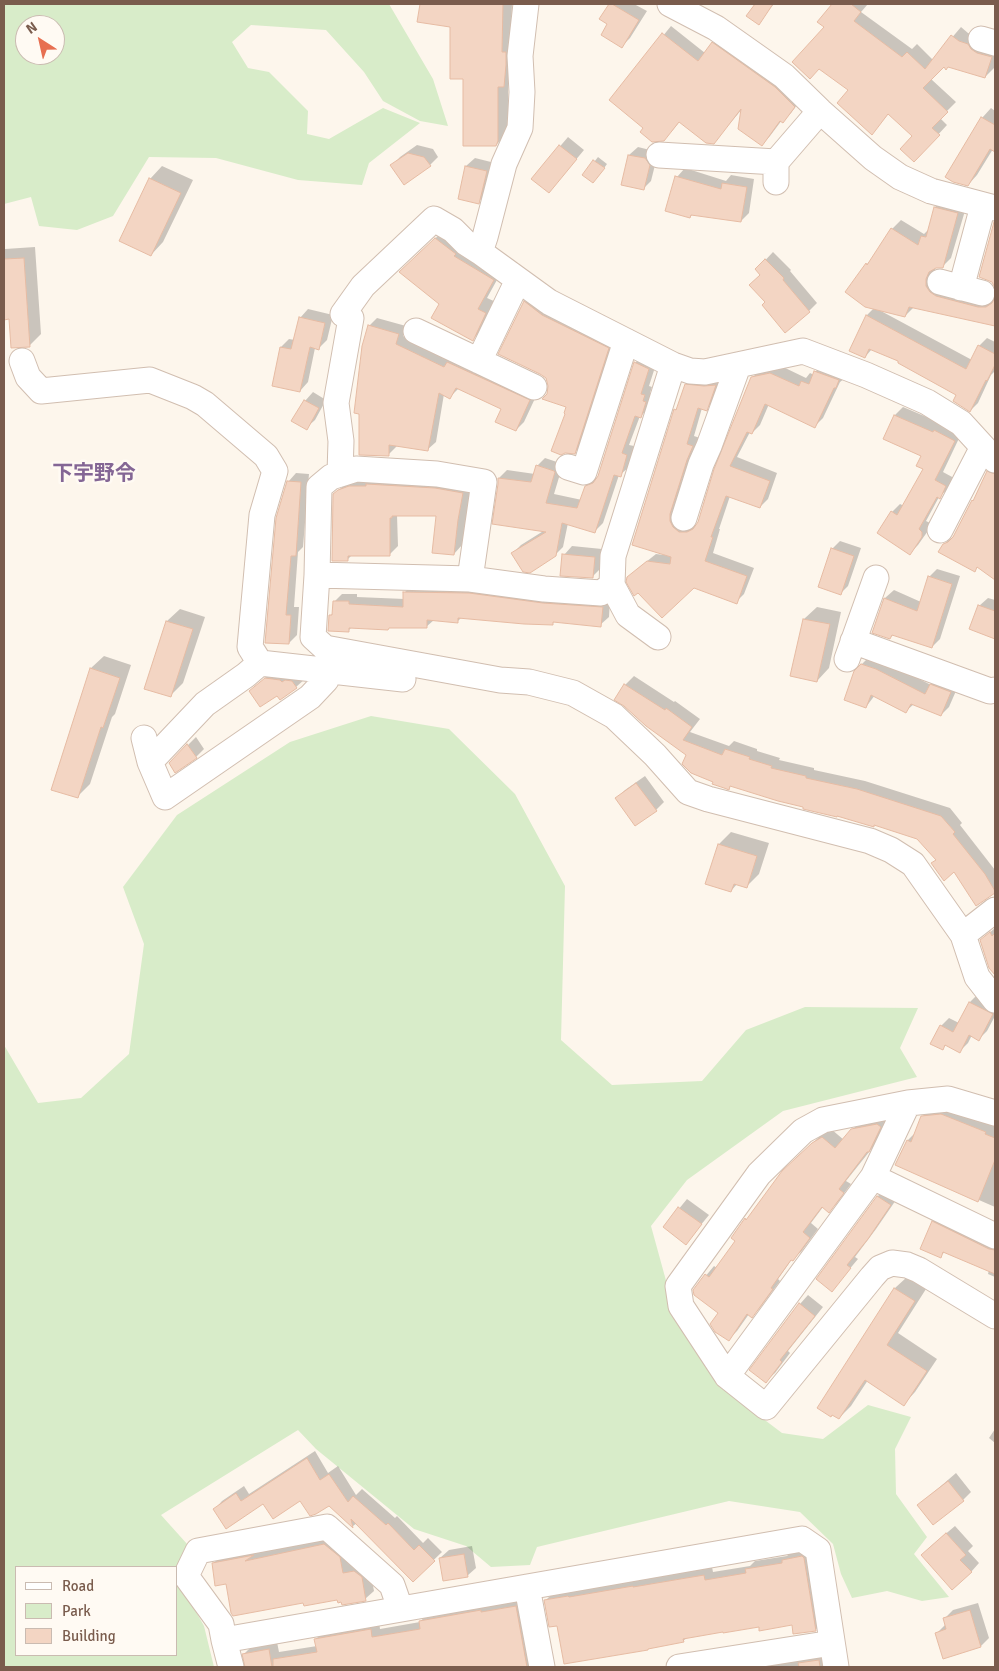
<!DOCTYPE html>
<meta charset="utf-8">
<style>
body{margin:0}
#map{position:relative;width:999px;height:1671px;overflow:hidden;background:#fdf6ec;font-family:Signika,sans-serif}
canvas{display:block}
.frame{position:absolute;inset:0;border:5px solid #7a5c4d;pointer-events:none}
.legend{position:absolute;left:15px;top:1566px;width:162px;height:90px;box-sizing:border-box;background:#fffaf3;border:1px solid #cabbb1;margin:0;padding:6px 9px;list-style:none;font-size:15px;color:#7a5c4d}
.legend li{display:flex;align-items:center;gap:10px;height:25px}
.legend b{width:25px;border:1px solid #cabbb1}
.north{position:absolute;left:15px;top:15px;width:50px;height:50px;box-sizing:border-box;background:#fffaf3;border:1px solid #cabbb1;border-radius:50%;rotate:325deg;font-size:14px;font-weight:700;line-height:20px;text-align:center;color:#7a5c4d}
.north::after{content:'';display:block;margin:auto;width:18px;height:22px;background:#e76f51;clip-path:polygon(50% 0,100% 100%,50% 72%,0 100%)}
</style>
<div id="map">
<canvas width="999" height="1671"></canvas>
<div class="frame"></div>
<ul class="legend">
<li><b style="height:6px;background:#fff"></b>Road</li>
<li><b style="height:14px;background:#d8ecc9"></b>Park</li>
<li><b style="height:14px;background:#f3d5c3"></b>Building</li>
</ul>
<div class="north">N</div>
</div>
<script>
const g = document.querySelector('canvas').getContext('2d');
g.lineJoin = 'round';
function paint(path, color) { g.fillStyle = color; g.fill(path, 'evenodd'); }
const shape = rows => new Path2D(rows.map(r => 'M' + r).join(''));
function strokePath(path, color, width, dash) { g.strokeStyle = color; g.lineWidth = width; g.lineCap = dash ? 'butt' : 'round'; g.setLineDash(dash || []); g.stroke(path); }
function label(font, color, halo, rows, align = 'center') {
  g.font = font + ' Signika,"Noto Sans JP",sans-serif'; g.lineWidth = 5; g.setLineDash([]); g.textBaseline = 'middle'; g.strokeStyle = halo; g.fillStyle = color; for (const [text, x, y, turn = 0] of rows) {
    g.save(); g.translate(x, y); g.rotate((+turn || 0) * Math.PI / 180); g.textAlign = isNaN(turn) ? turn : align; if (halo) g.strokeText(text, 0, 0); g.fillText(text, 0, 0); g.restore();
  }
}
const green = shape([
 [4,4,389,4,433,79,448,126,420,121,383,101,364,72,326,30,251,25,232,42,248,68,269,72,308,111,307,134,329,139,383,108,420,123,369,163,362,185,298,180,216,158,149,157,113,216,77,230,39,226,31,197,4,204],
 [25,25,55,25,55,55,25,55],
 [371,716,449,729,515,794,565,886,561,1040,612,1085,702,1081,746,1030,805,1007,918,1008,900,1048,917,1077,783,1111,687,1180,651,1226,676,1317,725,1390,782,1433,823,1439,868,1405,911,1417,895,1449,896,1494,927,1537,914,1554,949,1597,922,1601,887,1591,852,1598,841,1574,833,1544,800,1512,729,1501,537,1547,530,1565,491,1567,466,1546,414,1529,316,1449,298,1430,161,1515,188,1545,176,1567,16,1567,16,1655,176,1655,176,1576,204,1626,214,1667,4,1667,4,1045,38,1103,81,1098,129,1054,144,944,123,887,177,815,290,742]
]);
const shadow = shape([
 [421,4,512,4,511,43,513,76,508,82,508,130,506,135,496,145,464,78,451,26,419,21],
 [611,4,634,4,647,11,630,38,622,46,609,23,601,19],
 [756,4,774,4,758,23,748,16],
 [833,4,868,4,861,12,912,49,917,44,933,60,961,27,968,33,977,36,995,47,995,63,994,68,985,77,949,66,944,66,931,79,956,102,940,118,947,125,923,151,914,136,889,113,872,133,850,90,826,27,819,22],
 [671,26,705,53,721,35,802,98,791,113,783,121,782,120,770,136,762,145,743,108,713,143,680,121,672,131,645,128,611,100],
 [991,108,995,111,995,151,993,149,977,175,968,185,982,118],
 [568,137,584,150,549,192,533,178],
 [417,145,433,149,438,157,430,165,392,166,400,157],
 [638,147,654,151,657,157,651,181,643,189,622,184,629,155],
 [598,157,607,164,597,178,584,175],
 [475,158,495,163,487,194,478,202,466,166],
 [162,166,193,180,163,242,151,255,150,179],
 [685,168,726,181,731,175,754,179,749,213,741,221,693,214,690,217,677,177],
 [944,198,967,204,951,258,942,267,935,267,935,276,988,298,995,298,995,324,914,307,905,316,881,311,972,360,979,346,987,338,995,342,995,371,991,375,978,403,970,411,958,394,900,361,872,349,865,357,850,350,867,315,874,308,846,292,867,264,874,257,892,229,901,220,924,234,929,229,935,207],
 [995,222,995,286,993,281],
 [446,228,503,269,487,298,496,302,483,329,473,339,441,303,401,272],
 [35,247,41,334,29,346,10,318,4,318,4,251,5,249],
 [773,252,791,270,790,271,817,303,809,311,766,302,762,274,757,269],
 [533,294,616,340,583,444,574,453,568,406,548,394,550,386,547,379,541,373,525,302],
 [308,309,333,315,327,340,319,348,315,348,308,382,300,391,273,385,281,347,289,339,295,340,300,318],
 [377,318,406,326,403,336,452,358,538,392,524,422,516,430,503,409,459,388,450,397,444,394,436,442,427,450,397,446,389,454,369,326],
 [644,354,657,361,649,386,652,387,650,393,654,394,649,408,641,416,640,416,629,445,634,446,629,467,620,475,619,475,603,523,594,532,568,523,563,547,555,555,513,553,521,545,545,530,499,478,507,470,535,474,537,466,545,458,563,464,554,494,582,500,586,487,595,478,599,477,636,362],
 [824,363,844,379,840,382,823,418,815,426,769,404,760,425,752,433,750,432,737,457,777,473,768,499,760,507,730,496,719,529,720,529,713,553,754,568,744,594,736,602,694,587,636,570,656,554,664,555,675,410,679,407,686,385,694,377,723,377,714,401,706,409,702,408,694,436,700,438,688,524,696,525,699,523,752,378,761,369,779,365,806,378,810,373,814,375,816,371],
 [313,392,326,400,315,420,306,428,305,401],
 [903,407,962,432,943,472,954,478,948,489,939,497,926,521,930,523,930,528,918,545,910,553,892,512,900,504,904,506,924,469,923,455,885,438,895,415],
 [995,466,995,578,978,566,974,570,944,544,955,535,973,501,976,498,986,474],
 [296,473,309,474,303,547,298,552,294,607,299,607,297,635,289,643,266,642,288,482],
 [374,478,471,485,462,545,454,554,437,515,397,515,398,546,389,555,352,555,347,560,334,494,348,482],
 [840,541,861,548,848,586,840,594,832,549],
 [572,546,602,549,601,568,592,577,564,555],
 [937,569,960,576,940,639,932,647,894,634,890,638,873,632,885,598,894,590,921,602,929,577],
 [413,584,610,599,609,617,600,625,555,621,552,624,462,617,458,621,434,620,426,627,352,627,349,630,330,616,334,612,334,602,342,594,357,594,357,597,405,599,405,592],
 [988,598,995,600,995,637,971,628,979,606],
 [817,607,841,612,829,668,817,681,804,619],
 [180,609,205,617,183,683,170,696,145,688,167,621],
 [104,656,131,665,115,714,112,717,90,784,77,797,52,789,91,668],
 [870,656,884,661,931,685,939,677,959,684,949,707,941,715,914,704,906,711,875,695,866,707,862,664],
 [274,670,305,679,296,687,277,694,251,691],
 [634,676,674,702,675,701,700,719,690,732,729,746,734,741,757,749,757,751,780,758,779,760,814,768,814,770,865,781,950,808,962,823,960,825,995,870,995,892,976,904,955,870,932,864,937,859,918,838,875,824,732,785,728,788,715,781,687,755,616,699,625,685],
 [196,737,204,749,196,757,170,763],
 [645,776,664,802,656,810,617,798,625,790],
 [731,832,769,843,759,874,746,887,737,884,731,891,719,844],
 [995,928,995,975,991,970,981,940],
 [978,994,995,1003,995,1016,987,1031,979,1039,972,1035,968,1043,960,1051,947,1044,942,1049,941,1026,949,1018,959,1023,970,1002],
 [931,1108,970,1115,995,1126,995,1207,896,1164,908,1140,916,1132,922,1117],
 [888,1118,877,1142,846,1181,851,1184,837,1203,829,1211,823,1207,811,1223,818,1229,801,1252,792,1259,778,1279,780,1281,760,1308,752,1316,749,1314,737,1331,729,1339,719,1313,694,1290,714,1266,717,1268,783,1172,821,1135,831,1129,844,1140,860,1121],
 [886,1188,898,1197,876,1229,855,1257,858,1259,832,1290,818,1279,878,1196],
 [687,1199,709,1215,686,1243,664,1227],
 [941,1214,995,1240,995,1277,988,1274,989,1270,945,1252,940,1256,933,1222],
 [907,1277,926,1289,898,1333,937,1359,915,1392,904,1404,868,1380,851,1406,839,1418,819,1408,895,1288],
 [808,1295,823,1307,788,1351,790,1353,775,1373,766,1381,800,1304],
 [995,1429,995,1443,989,1438],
 [315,1451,328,1473,338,1466,356,1495,362,1489,395,1518,397,1516,423,1543,428,1538,442,1552,413,1580,357,1523,353,1526,329,1505,300,1499,263,1502,214,1510,222,1501,244,1486,249,1494],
 [956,1473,971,1492,963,1500,919,1505],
 [955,1526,973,1546,968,1551,979,1563,971,1572,930,1547],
 [333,1536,347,1549,351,1565,363,1563,370,1569,374,1591,365,1599,338,1598,304,1601,227,1583,213,1564,221,1555,259,1548,254,1553],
 [472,1546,476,1568,467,1576,440,1558,449,1550],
 [810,1549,824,1622,815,1630,793,1624,760,1626,688,1637,683,1641,558,1624,546,1600,554,1592,712,1567,713,1572,750,1566,755,1561,787,1556,791,1552],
 [524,1598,537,1667,246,1667,244,1654,252,1646,277,1642,279,1652,317,1646,316,1639,324,1631,379,1621,380,1629,420,1622,428,1613],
 [978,1603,989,1638,981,1646,937,1633,945,1625,944,1619,953,1610],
 [827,1652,830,1667,730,1667]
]);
const building = shape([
 [420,4,503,4,502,52,506,52,506,65,504,87,498,87,498,141,496,146,463,146,463,79,450,79,450,27,417,22,420,4],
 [609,4,612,4,639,20,622,48,601,35,607,24,599,19,609,4],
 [755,4,773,4,759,25,746,16,755,4],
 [832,4,851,4,861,12,854,21,902,57,907,52,925,69,951,35,959,41,968,44,971,49,977,53,992,57,985,78,948,67,946,70,944,67,923,88,948,112,932,128,940,135,914,162,900,149,912,136,888,114,872,135,837,103,848,90,819,69,810,79,792,62,824,27,817,22,832,4],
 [662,33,698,61,712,42,775,87,795,107,783,123,780,121,762,146,738,129,741,109,714,144,706,143,679,122,664,141,652,142,640,132,643,128,609,100,662,33],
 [981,117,995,125,995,152,990,149,968,186,953,182,945,177,981,117],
 [559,145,577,159,549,193,531,179,559,145],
 [408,153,424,157,431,166,404,185,390,165,408,153],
 [628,155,645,158,650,165,644,190,621,185,628,155],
 [593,160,605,168,593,183,582,175,593,160],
 [465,166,487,171,479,204,458,199,465,166],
 [675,176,721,189,722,183,747,187,741,222,691,215,690,218,665,211,675,176],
 [149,178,181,193,151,256,119,241,149,178],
 [934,207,958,213,943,268,936,268,929,272,926,279,926,286,930,292,936,296,978,307,986,307,992,303,995,298,995,326,909,307,905,317,865,307,845,292,866,263,867,265,891,228,918,245,921,236,926,237,934,207],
 [994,222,995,222,995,288,992,282,979,277,994,222],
 [435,238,456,254,454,256,494,280,478,309,486,313,473,341,431,318,439,304,399,272,435,238],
 [24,258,30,347,11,348,9,319,4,320,4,259,24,258],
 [765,259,784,278,783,280,810,312,785,333,762,305,765,302,749,285,760,275,755,269,765,259],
 [524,301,542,315,609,348,575,454,565,453,561,455,551,451,565,414,564,413,566,407,542,399,547,394,548,386,546,378,540,374,498,354,524,301],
 [866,315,966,369,978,345,995,354,995,365,987,381,986,380,970,412,953,401,956,395,898,363,898,361,869,349,865,358,849,351,866,315],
 [299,317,325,323,319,350,310,347,300,392,272,386,280,347,291,349,299,317],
 [368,325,399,334,396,344,444,367,447,362,530,400,516,431,495,422,501,409,456,388,450,399,439,393,428,451,389,445,389,456,359,455,359,414,354,413,362,346,368,325],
 [634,362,649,369,641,394,645,395,643,401,646,402,641,418,635,416,622,453,627,455,621,477,614,475,595,533,562,523,556,556,530,573,523,572,511,553,546,532,492,524,498,484,498,478,531,482,536,465,554,471,555,472,546,503,577,508,585,486,593,483,598,476,634,362],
 [814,371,839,380,836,388,834,388,815,428,765,404,752,434,747,432,730,466,770,481,760,508,726,496,711,537,713,537,705,561,747,576,737,604,694,588,662,618,638,593,634,596,626,582,627,577,647,561,670,564,671,557,632,545,674,409,676,410,685,384,704,386,716,385,707,411,698,408,687,444,693,446,687,460,670,514,670,521,673,527,679,532,687,532,693,529,698,522,714,469,751,377,770,373,799,386,801,381,809,384,814,371],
 [304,400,319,408,307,430,291,421,304,400],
 [894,415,933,432,934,430,955,441,935,480,946,486,940,499,937,497,919,529,922,532,922,537,910,555,877,533,891,511,897,515,923,469,916,466,921,456,883,439,894,415],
 [987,471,995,474,995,580,977,567,975,572,938,552,943,544,948,542,953,537,972,500,973,501,987,471],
 [287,481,301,482,296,556,291,556,286,615,291,615,289,644,265,643,276,518,287,481],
 [366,484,435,488,463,493,458,520,454,555,432,553,436,516,392,516,392,518,390,518,390,556,348,556,348,561,332,561,333,494,338,490,349,486,366,486,366,484],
 [831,548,854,556,841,595,818,587,831,548],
 [562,554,595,557,593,578,560,576,562,554],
 [928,576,952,584,932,648,892,635,890,639,872,633,884,598,917,611,928,576],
 [403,592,469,593,543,603,603,607,601,627,553,622,553,625,524,624,458,618,458,623,427,620,427,628,389,628,388,630,349,628,349,632,328,631,329,615,332,615,333,601,349,601,349,604,403,607,403,592],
 [978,605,995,611,995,639,969,629,978,605],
 [803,619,830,624,817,682,790,676,803,619],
 [166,621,193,629,171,697,144,689,166,621],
 [861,664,876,669,925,694,930,684,951,692,941,716,911,704,906,713,871,695,866,708,844,700,854,671,861,664],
 [90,668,120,678,103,728,101,727,78,798,51,790,90,668],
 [265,678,280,680,282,682,285,680,292,681,297,688,280,700,277,696,260,707,249,691,265,678],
 [624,684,665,710,666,708,692,727,683,740,722,755,725,749,750,757,749,759,772,766,771,768,806,776,806,778,857,789,941,816,955,832,953,834,985,874,995,891,995,893,976,906,954,872,944,881,931,863,936,860,917,839,874,825,874,827,837,816,837,817,803,809,803,807,778,801,730,786,729,790,724,788,712,784,713,782,691,773,682,764,686,755,646,726,624,706,614,700,624,684],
 [187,744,197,758,175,773,169,763,187,744],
 [636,783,657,811,635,826,615,798,636,783],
 [718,844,757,856,747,888,734,884,731,892,705,884,718,844],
 [990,932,992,936,995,933,995,975,989,968,980,940,990,932],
 [969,1002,993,1014,979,1041,969,1035,960,1053,945,1045,943,1050,930,1044,940,1025,953,1032,969,1002],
 [941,1114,986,1132,985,1134,995,1138,995,1160,978,1202,895,1165,907,1140,911,1142,921,1116,941,1114],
 [877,1124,881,1127,869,1152,867,1152,839,1189,844,1193,829,1213,822,1207,803,1232,810,1238,793,1261,791,1260,771,1288,773,1289,752,1318,747,1314,729,1341,715,1332,710,1324,718,1313,694,1295,693,1290,705,1274,709,1277,735,1241,731,1238,745,1218,746,1220,782,1171,812,1143,822,1137,835,1148,851,1129,877,1124],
 [877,1196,891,1205,868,1239,847,1265,851,1268,832,1292,816,1279,877,1196],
 [678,1207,702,1224,686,1245,663,1227,678,1207],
 [932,1221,989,1249,995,1250,995,1274,943,1252,941,1258,920,1249,932,1221],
 [894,1288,915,1301,887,1345,927,1371,904,1406,865,1380,839,1419,832,1415,831,1417,817,1408,894,1288],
 [799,1303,815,1316,780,1360,782,1362,766,1383,749,1370,799,1303],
 [307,1458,320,1480,329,1474,348,1502,353,1496,386,1525,388,1523,414,1550,419,1545,435,1561,413,1582,351,1519,353,1528,329,1506,316,1514,310,1516,300,1501,273,1519,263,1504,226,1529,213,1509,236,1493,241,1501,307,1458],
 [948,1481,964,1501,933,1525,917,1505,948,1481],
 [946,1533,966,1555,960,1560,972,1572,952,1590,921,1555,946,1533],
 [324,1544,340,1557,343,1573,354,1571,362,1577,366,1601,342,1605,341,1602,338,1603,337,1600,304,1606,303,1603,233,1616,231,1613,226,1584,215,1586,212,1563,254,1555,245,1561,324,1544],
 [464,1554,468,1577,443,1581,439,1558,464,1554],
 [802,1556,804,1558,816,1631,793,1634,792,1625,759,1631,759,1627,723,1633,723,1632,683,1639,684,1642,648,1649,648,1650,564,1664,557,1626,549,1627,544,1600,568,1596,569,1597,633,1586,633,1587,704,1575,705,1580,746,1573,745,1569,782,1563,782,1560,802,1556],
 [516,1606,527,1667,273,1667,273,1659,317,1652,314,1639,371,1629,372,1637,420,1629,419,1621,481,1610,481,1612,516,1606],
 [970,1610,981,1647,943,1659,935,1633,946,1629,943,1618,970,1610],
 [269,1649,272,1667,245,1667,242,1654,269,1649],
 [819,1660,820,1667,799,1667,798,1663,819,1660]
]);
const minor = shape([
 [526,4,520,56,522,92,520,128,504,164,485,237,480,252,549,302,673,365,690,371,705,372,803,351,866,375,927,402,961,423,995,460],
 [670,4,716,28,784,76,820,111,873,158,900,177,931,191,995,208],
 [981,39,995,43],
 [659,155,776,162],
 [776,182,776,162,820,111],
 [940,282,982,293],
 [961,288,983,206],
 [416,331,534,387],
 [22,361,28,377,41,391,150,380,193,397,205,404,266,456,275,471,262,515,250,647,260,663,403,679],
 [479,361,518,280],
 [568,467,584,472,626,341],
 [340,473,341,441,336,403,351,318,343,314,363,286,434,219,453,230,466,243,480,252],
 [684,518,701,464,709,446,738,366],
 [940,530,983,447],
 [317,575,470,579,544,589,601,593,612,585],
 [470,579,484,482,437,474,356,469,331,477,319,487,317,575,313,637,325,648,500,680,529,682,573,693,614,716,655,755,688,792,708,799,870,841,891,850,913,864,963,935,977,977,995,1000],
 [658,637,628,615,612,585,613,556,673,365],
 [853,641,990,691,995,690],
 [847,659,876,578],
 [144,738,150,762,205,704,246,675,260,663],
 [150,762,165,797,310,697,326,680,328,669],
 [963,935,995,910],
 [908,1103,873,1177,727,1376,681,1306,678,1286,759,1174,803,1131,823,1120,908,1103,948,1099,995,1113],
 [873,1177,995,1236],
 [727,1376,766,1407,872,1277,880,1268,892,1263,907,1265,919,1270,995,1316],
 [527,1587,542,1667],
 [224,1640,221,1624,186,1576,198,1551,327,1527,392,1585,400,1608],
 [231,1667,224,1640,802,1539,818,1550,836,1667],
 [679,1667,832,1643]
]);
const quarterNames = [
 ["下宇野令",94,474]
];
paint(green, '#d8ecc9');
paint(shadow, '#0003');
paint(building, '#f3d5c3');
strokePath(building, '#e6bba3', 1);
strokePath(minor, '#d1beb0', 27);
strokePath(minor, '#fff', 25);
label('bold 21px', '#846695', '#fffaf3', quarterNames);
</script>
